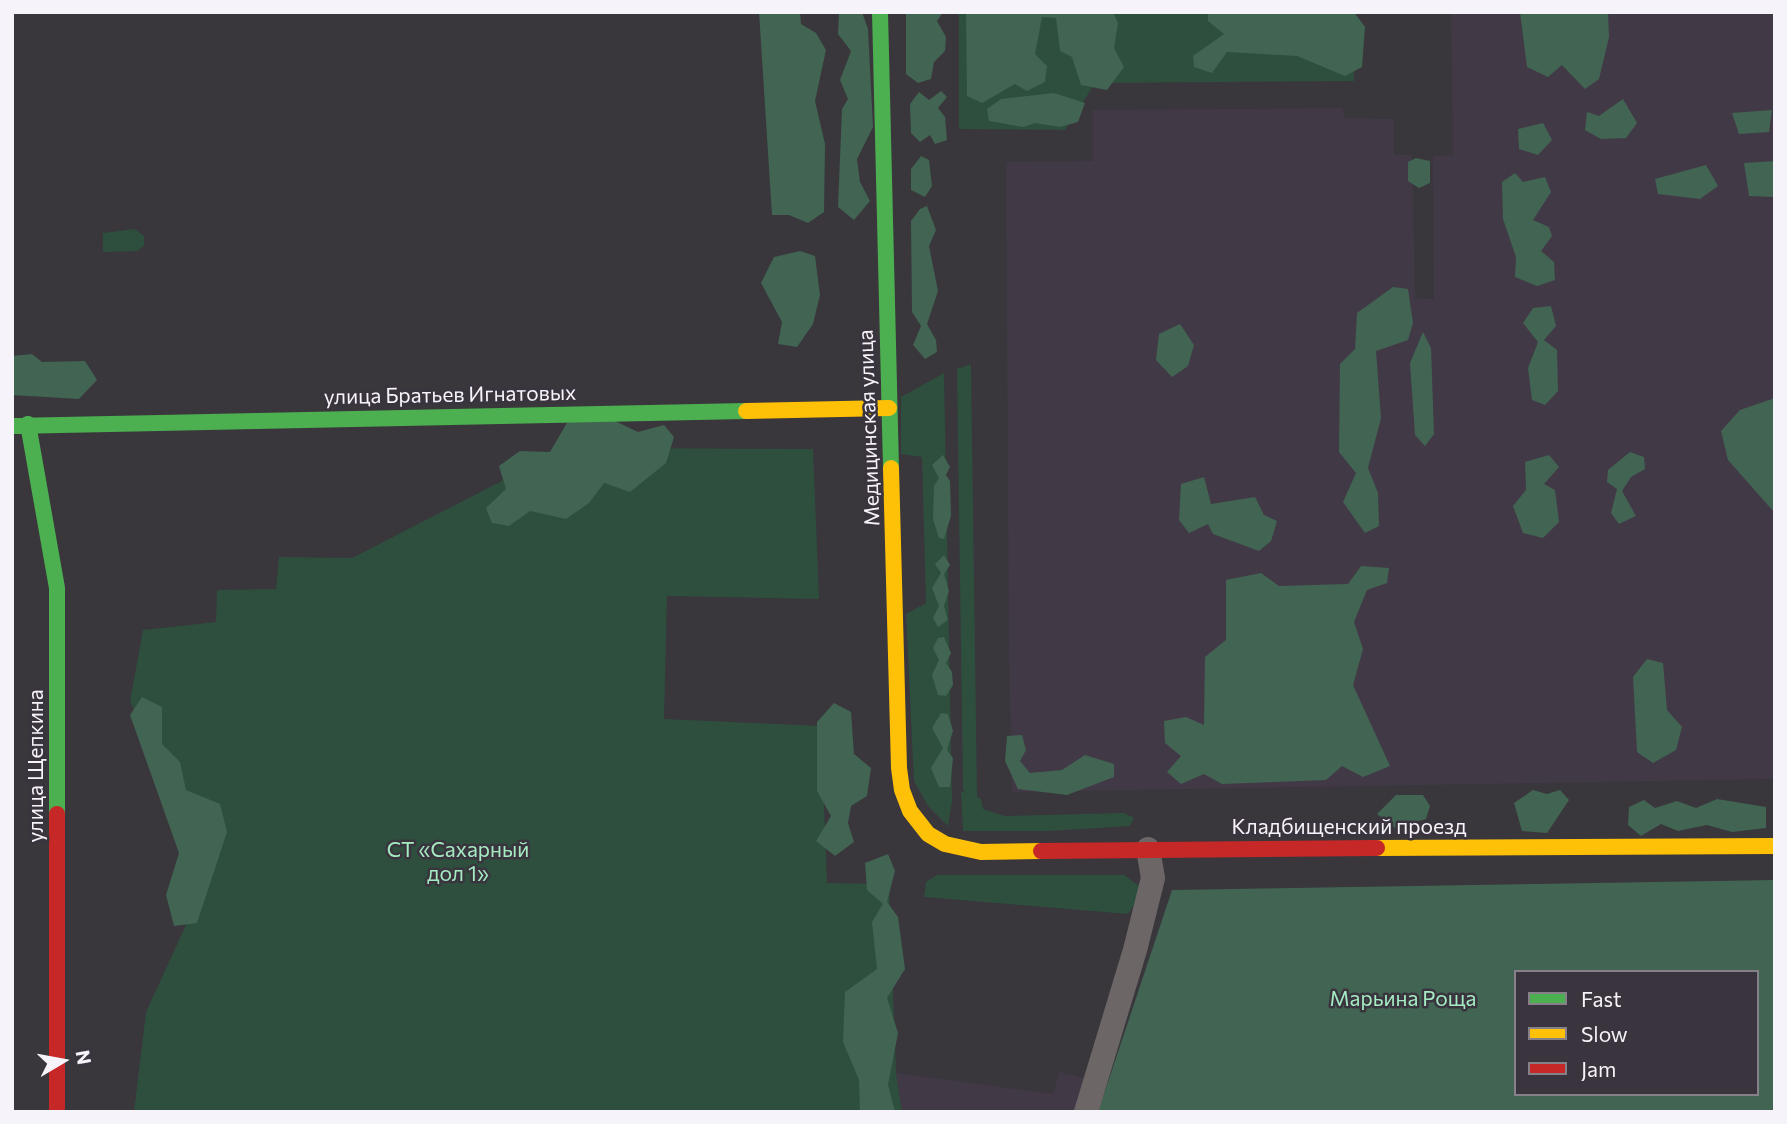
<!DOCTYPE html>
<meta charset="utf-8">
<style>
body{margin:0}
#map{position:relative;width:1787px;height:1124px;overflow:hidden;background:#39363c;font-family:Commissioner,sans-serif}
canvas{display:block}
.frame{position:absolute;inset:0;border:14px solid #f7f3fa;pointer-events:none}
.legend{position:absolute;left:1514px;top:970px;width:245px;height:126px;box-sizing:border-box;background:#3a343e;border:2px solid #868089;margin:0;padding:9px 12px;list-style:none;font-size:21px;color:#f7f3fa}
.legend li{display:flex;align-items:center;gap:14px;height:35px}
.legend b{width:35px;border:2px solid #868089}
.north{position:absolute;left:28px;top:1026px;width:70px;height:70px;-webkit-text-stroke:5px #3a343e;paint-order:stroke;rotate:80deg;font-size:19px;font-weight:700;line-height:28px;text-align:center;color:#f7f3fa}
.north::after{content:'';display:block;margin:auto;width:24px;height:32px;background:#f7f3fa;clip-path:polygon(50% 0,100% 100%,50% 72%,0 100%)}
</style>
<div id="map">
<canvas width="1787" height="1124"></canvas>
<div class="frame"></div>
<ul class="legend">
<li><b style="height:9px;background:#4caf50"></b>Fast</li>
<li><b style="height:9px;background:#ffc107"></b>Slow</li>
<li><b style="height:9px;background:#c62828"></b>Jam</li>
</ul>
<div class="north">N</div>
</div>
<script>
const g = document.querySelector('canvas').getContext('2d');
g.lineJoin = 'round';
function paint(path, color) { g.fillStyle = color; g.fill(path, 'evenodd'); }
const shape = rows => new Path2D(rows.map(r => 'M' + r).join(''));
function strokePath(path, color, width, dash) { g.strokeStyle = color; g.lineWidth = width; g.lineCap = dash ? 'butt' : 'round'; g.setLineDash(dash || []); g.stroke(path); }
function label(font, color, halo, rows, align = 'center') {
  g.font = font + ' Commissioner,sans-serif'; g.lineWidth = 5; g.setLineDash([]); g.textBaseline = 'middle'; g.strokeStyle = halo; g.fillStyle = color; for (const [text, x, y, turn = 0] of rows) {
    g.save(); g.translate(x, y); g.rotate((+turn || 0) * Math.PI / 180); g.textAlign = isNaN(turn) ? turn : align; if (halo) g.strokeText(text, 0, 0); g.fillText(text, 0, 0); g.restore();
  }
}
const built = shape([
 [1451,12,1775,12,1775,779,1012,792,1009,651,1006,162,1093,161,1093,110,1343,108,1344,118,1394,119,1394,155,1412,155,1415,298,1434,299,1433,156,1453,155],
 [1059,1072,1088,1079,1080,1112,902,1112,896,1073,1053,1094]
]);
const green = shape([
 [959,12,1353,12,1354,81,1095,83,1065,130,959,129],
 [135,229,144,236,144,246,137,251,103,252,103,233],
 [971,364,977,797,981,799,983,809,1004,816,1124,813,1134,818,1130,826,1049,831,963,831,961,791,967,793,963,790,957,369],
 [944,373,952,801,948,826,928,806,914,781,906,614,926,603,922,457,901,454,901,397],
 [566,448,813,449,819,599,667,596,664,719,821,726,827,883,889,884,896,1073,902,1112,134,1112,146,1012,209,875,130,701,143,630,216,622,217,590,276,589,279,557,352,558],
 [937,875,1124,875,1139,886,1139,898,1128,914,924,897,926,882]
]);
const forest = shape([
 [759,12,800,12,801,24,816,33,826,50,815,101,825,144,824,212,808,223,789,215,772,215],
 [839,12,862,12,868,29,873,127,857,159,860,182,870,201,854,220,838,207,842,109,848,99,840,80,851,51,838,34],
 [906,12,943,12,937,21,946,37,945,51,934,62,931,79,918,83,906,74],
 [966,12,1113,12,1118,23,1114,48,1124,67,1107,90,1081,85,1072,57,1060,51,1056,18,1042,17,1035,54,1047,66,1045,82,1027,91,1015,84,982,103,967,96],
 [1208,12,1354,12,1365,27,1362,67,1345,76,1297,56,1227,52,1212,73,1194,67,1193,56,1224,34,1208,21],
 [1520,12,1608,12,1609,37,1599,79,1585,89,1562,65,1548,77,1527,67],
 [941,91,947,97,938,108,945,117,947,140,935,144,930,135,920,142,911,133,910,104,919,92,929,100],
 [1054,93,1085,103,1078,122,1060,127,1035,123,1023,127,989,121,987,109,1001,99],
 [1623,99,1637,123,1626,138,1601,139,1585,130,1587,112,1599,116],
 [1772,110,1769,132,1739,134,1732,113],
 [1543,123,1552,140,1538,155,1519,149,1518,129],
 [921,156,929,160,932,186,925,197,911,190,911,169],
 [1416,158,1430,161,1430,183,1419,188,1408,181,1408,162],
 [1775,161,1775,197,1749,196,1744,163],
 [1706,165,1718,186,1700,199,1658,194,1655,179],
 [1515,173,1523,182,1545,177,1551,192,1533,220,1549,227,1552,236,1541,251,1554,262,1555,280,1537,286,1515,277,1516,257,1503,219,1502,182],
 [927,206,936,230,929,246,938,291,927,324,936,340,937,352,925,359,913,345,921,326,912,312,911,221,920,209],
 [800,251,815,256,820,295,813,324,797,347,778,344,782,322,761,283,774,257],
 [1393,287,1408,289,1413,323,1408,340,1376,351,1381,418,1368,468,1378,493,1379,526,1365,533,1343,502,1356,473,1339,452,1340,364,1355,349,1357,313],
 [1551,306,1556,326,1544,340,1557,350,1558,391,1545,405,1532,400,1528,368,1538,342,1523,323,1533,308],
 [1180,324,1194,345,1188,366,1172,377,1156,360,1159,334],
 [1423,332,1431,348,1434,434,1425,446,1415,435,1410,363],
 [32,354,42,362,85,361,97,380,79,399,12,395,12,356],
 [1775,398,1775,512,1774,512,1728,460,1721,431,1740,410],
 [613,420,638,432,664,425,674,437,666,463,630,492,604,483,589,503,566,519,530,511,509,526,492,523,486,508,506,489,499,466,520,451,550,452,568,421],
 [1630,452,1644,457,1645,469,1631,477,1622,491,1636,516,1619,524,1611,513,1617,489,1607,482,1608,470],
 [943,455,950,467,946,475,950,481,951,516,944,539,939,538,933,519,934,486,939,478,932,465],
 [1549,455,1559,467,1544,484,1555,490,1559,522,1543,538,1523,533,1513,506,1526,490,1525,462],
 [1204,477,1211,504,1255,497,1264,515,1277,521,1271,541,1259,551,1213,534,1208,524,1189,533,1179,520,1181,484],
 [944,555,950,565,944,574,949,591,944,606,948,620,938,627,933,618,939,606,932,588,941,573,935,564],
 [1361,566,1389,568,1387,583,1367,590,1354,622,1363,649,1353,685,1390,766,1363,777,1342,766,1326,780,1222,784,1204,774,1181,784,1167,772,1181,756,1165,743,1164,721,1186,717,1204,725,1205,657,1226,640,1226,580,1261,573,1279,586,1348,584],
 [944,637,951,653,946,663,952,672,953,685,946,696,938,695,932,675,939,660,933,648,938,638],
 [1647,659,1663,663,1667,710,1682,727,1676,750,1653,763,1637,752,1633,677],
 [142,697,162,707,162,744,180,762,186,790,220,804,227,832,197,923,174,926,166,895,179,853,130,715],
 [834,703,851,712,854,754,871,768,867,796,851,806,848,823,854,842,835,856,816,841,831,816,817,791,817,722],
 [941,713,948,714,953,731,947,750,953,758,950,787,939,787,931,768,943,748,932,728],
 [1022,735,1026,750,1020,761,1030,773,1062,770,1085,755,1114,764,1114,777,1067,795,1018,789,1005,761,1007,736],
 [1533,790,1547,794,1560,790,1569,800,1547,833,1522,831,1514,803],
 [1396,795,1423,795,1430,806,1426,819,1395,828,1377,814],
 [1717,799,1766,807,1766,828,1732,832,1707,825,1678,831,1661,824,1641,836,1628,825,1629,807,1644,800,1655,808,1677,801,1696,808],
 [888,854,895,871,887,902,898,917,905,969,887,998,898,1033,888,1085,895,1112,860,1112,859,1080,843,1042,845,992,877,969,872,922,883,904,867,890,865,863],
 [1775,880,1775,1112,1098,1112,1172,890],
 [1516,972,1757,972,1757,1094,1516,1094]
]);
const street = shape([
 [1086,1112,1135,950,1153,878,1148,849]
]);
const fast = shape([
 [880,12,891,468],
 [28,424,57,588,57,814],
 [12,426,746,411]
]);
const slow = shape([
 [746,411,889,408],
 [891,468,899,768,902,790,910,811,928,834,945,844,981,852,1041,851],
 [1377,848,1775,846]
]);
const jam = shape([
 [57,814,57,1112],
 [1041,851,1377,848]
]);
const streetNames = [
 ["улица Братьев Игнатовых",450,395,-1],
 ["Медицинская улица",869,428,-92],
 ["улица Щепкина",36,766,-90],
 ["Кладбищенский проезд",1349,827]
];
const parkNames = [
 ["СТ «Сахарный",458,850],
 ["дол 1»",458,874],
 ["Марьина Роща",1403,999]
];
paint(built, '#423947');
paint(green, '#2e4f3e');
paint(forest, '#416552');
strokePath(street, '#6c6766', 24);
strokePath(fast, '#4caf50', 16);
strokePath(slow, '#ffc107', 16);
strokePath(jam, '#c62828', 16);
label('21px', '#f7f3fa', '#3a343e', streetNames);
label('21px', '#a4ebc2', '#3a343e', parkNames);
</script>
